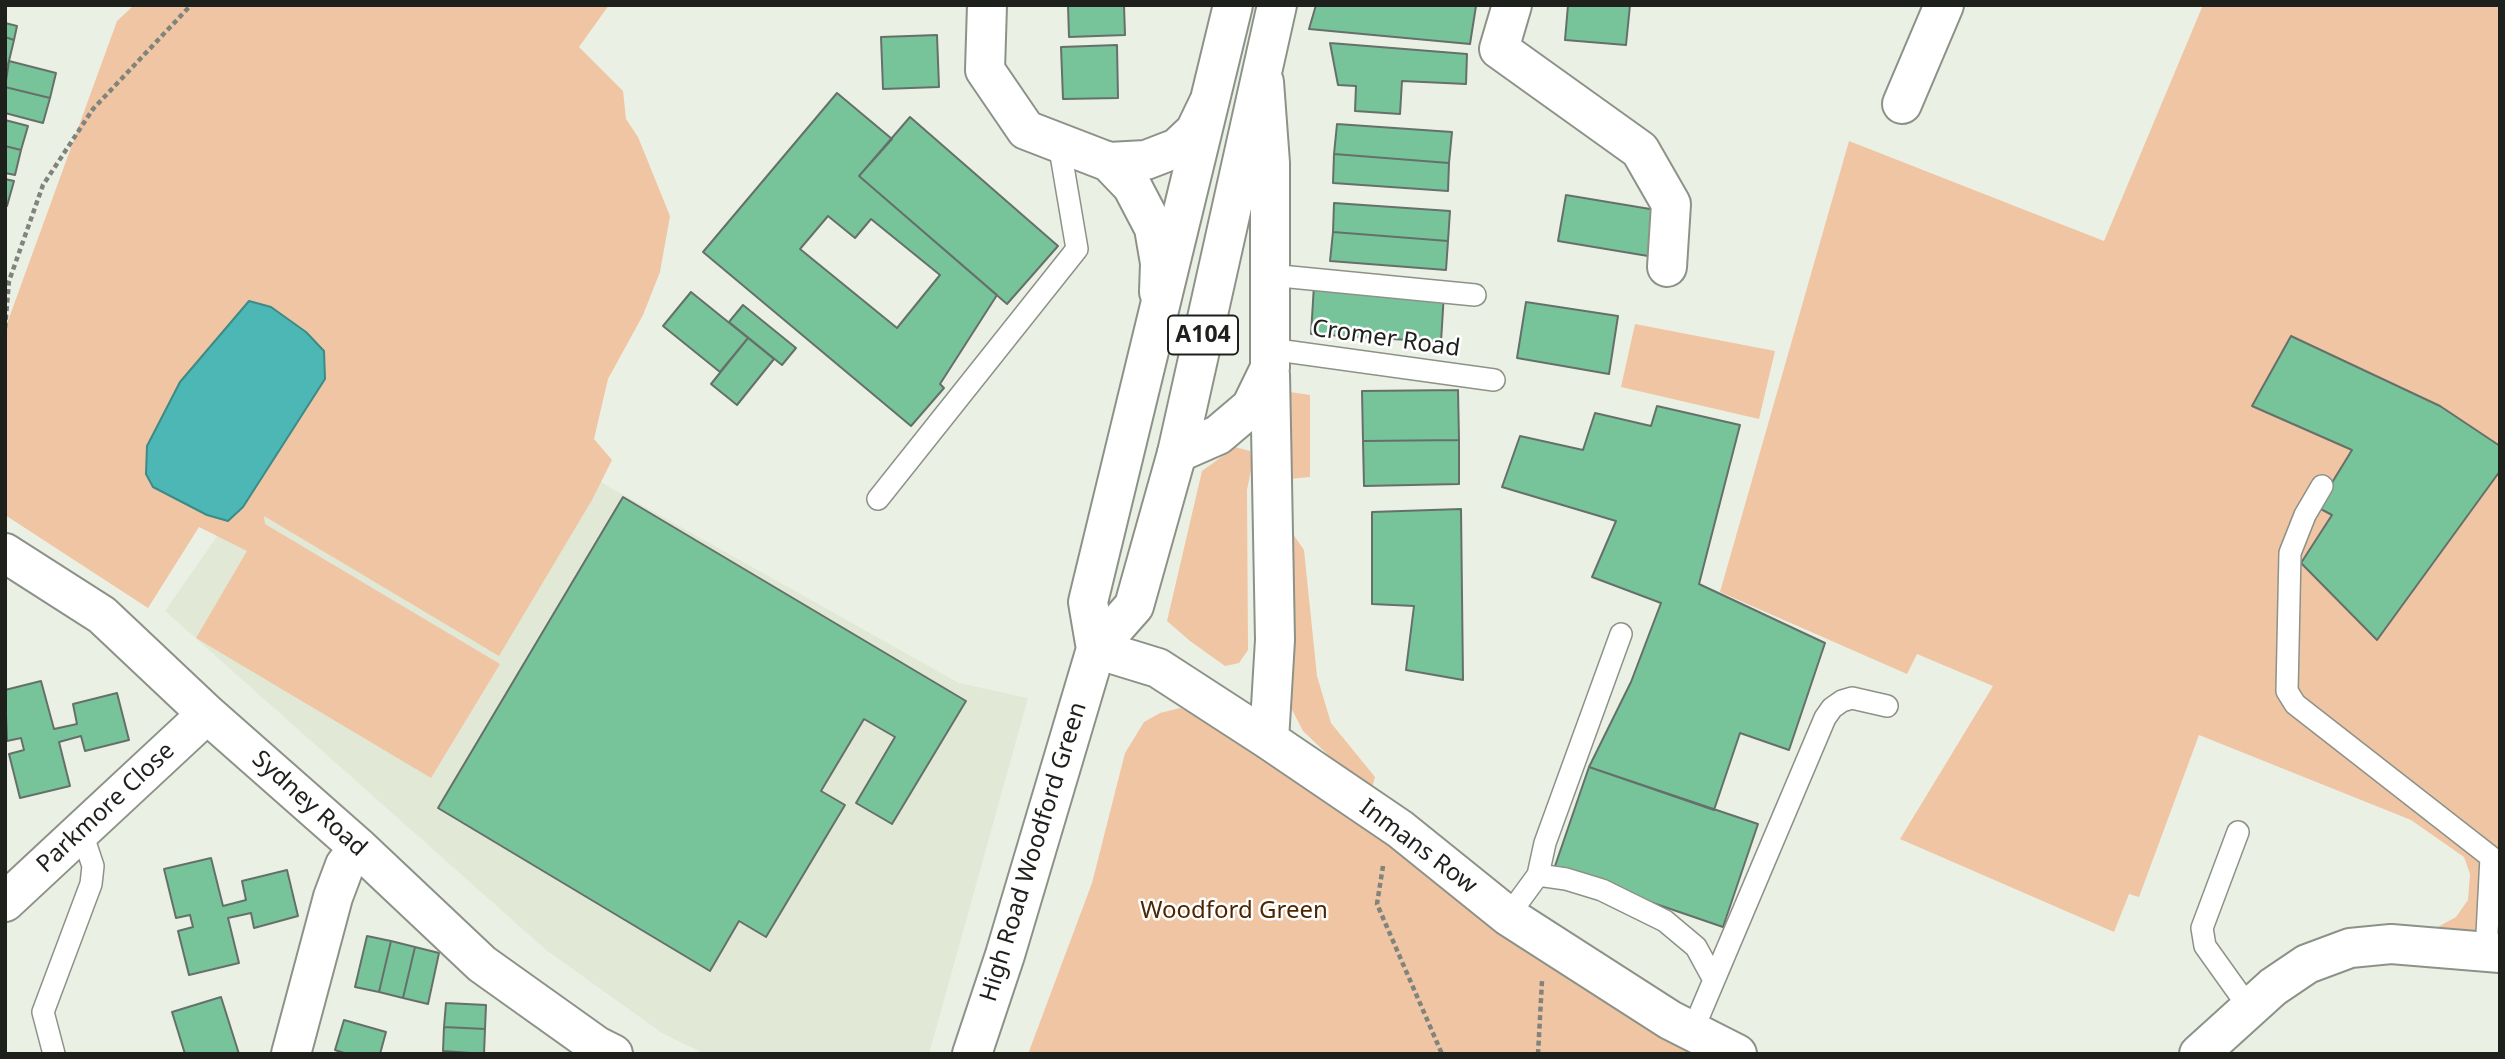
<!DOCTYPE html>
<style>
body{margin:0}
#map{position:relative;width:2505px;height:1059px;overflow:hidden;background:#ebf0e5;font-family:"Noto Sans",sans-serif}
canvas{display:block}
.frame{position:absolute;inset:0;border:7px solid #1e201c;pointer-events:none}
</style>
<div id="map">
<canvas width="2505" height="1059"></canvas>
<div class="frame"></div>
</div>
<script>
const g = document.querySelector('canvas').getContext('2d');
g.lineJoin = 'round';
function paint(path, color) { g.fillStyle = color; g.fill(path, 'evenodd'); }
const shape = rows => new Path2D(rows.map(r => 'M' + r).join(''));
function strokePath(path, color, width, dash) { g.strokeStyle = color; g.lineWidth = width; g.lineCap = dash ? 'butt' : 'round'; g.setLineDash(dash || []); g.stroke(path); }
function label(font, color, halo, rows, align = 'center') {
  g.font = font + ' "Noto Sans",sans-serif'; g.lineWidth = 5; g.setLineDash([]); g.textBaseline = 'middle'; g.strokeStyle = halo; g.fillStyle = color; for (const [text, x, y, turn = 0] of rows) {
    g.save(); g.translate(x, y); g.rotate((+turn || 0) * Math.PI / 180); g.textAlign = isNaN(turn) ? turn : align; if (halo) g.strokeText(text, 0, 0); g.fillText(text, 0, 0); g.restore();
  }
}
const built = shape([
 [346,351,590,476,959,683,1028,698,929,1054,705,1054,662,1033,546,950,165,611]
]);
const green = shape([
 [134,5,609,5,579,47,623,91,626,119,638,137,670,216,660,272,643,315,608,379,594,439,612,460,592,500,499,656,264,516,265,524,500,664,431,778,196,638,247,551,199,527,148,608,5,515,5,329,117,21],
 [2203,5,2500,5,2500,932,2434,929,2456,917,2468,900,2470,874,2464,857,2411,820,2199,735,2139,897,2129,894,2114,932,1900,839,1993,686,1917,654,1907,674,1720,592,1849,141,2104,241],
 [1635,324,1775,351,1759,419,1621,387],
 [1290,392,1310,395,1310,477,1289,479],
 [1235,447,1250,451,1252,465,1247,490,1248,650,1239,663,1225,666,1190,641,1167,621,1202,471],
 [1293,534,1304,550,1317,676,1331,723,1375,777,1372,788,1347,773,1303,731,1288,702],
 [1180,708,1213,721,1600,994,1701,1054,1028,1054,1092,883,1125,753,1144,722,1160,713]
]);
const water = shape([
 [249,301,271,307,306,332,324,351,325,379,243,507,228,521,207,515,153,487,146,474,147,446,180,382,249,301]
]);
const building = shape([
 [1068,5,1124,5,1125,35,1069,37,1068,5],
 [1316,5,1475,5,1476,6,1470,44,1309,29,1316,5],
 [1568,5,1630,5,1626,45,1565,40,1568,5],
 [5,23,17,26,14,40,5,37,5,23],
 [937,35,939,87,883,89,881,37,937,35],
 [5,37,14,40,8,65,5,64,5,37],
 [1330,43,1467,54,1466,84,1402,81,1400,114,1355,111,1356,86,1338,85,1330,43],
 [1117,45,1118,98,1063,99,1061,47,1117,45],
 [9,61,56,73,50,98,5,87,9,61],
 [5,87,50,98,43,123,5,113,5,87],
 [837,93,892,139,859,176,997,295,940,384,944,388,911,426,703,252,837,93],
 [828,216,855,238,871,219,940,275,897,328,800,249,828,216],
 [910,117,1058,246,1007,304,859,176,910,117],
 [5,120,28,126,21,150,5,146,5,120],
 [1337,124,1452,132,1449,163,1334,154,1337,124],
 [5,146,21,150,15,175,5,173,5,146],
 [1334,154,1449,163,1448,191,1333,183,1334,154],
 [5,179,14,181,7,206,5,206,5,179],
 [1566,195,1656,210,1648,256,1558,241,1566,195],
 [1334,203,1450,211,1448,241,1333,232,1334,203],
 [1333,232,1448,241,1446,270,1330,261,1333,232],
 [1314,285,1444,293,1441,342,1311,334,1314,285],
 [691,292,748,338,720,372,663,326,691,292],
 [1526,302,1618,316,1609,374,1517,358,1526,302],
 [743,305,796,348,782,365,729,322,743,305],
 [2291,336,2440,406,2500,446,2500,471,2377,640,2301,563,2332,515,2317,507,2352,450,2252,406,2291,336],
 [748,338,774,359,737,405,711,384,748,338],
 [1458,390,1459,440,1363,441,1362,391,1458,390],
 [1657,406,1740,425,1699,584,1825,643,1789,750,1740,733,1714,810,1589,767,1631,682,1661,603,1592,577,1616,521,1502,487,1520,436,1583,450,1595,413,1651,426,1657,406],
 [1459,440,1459,484,1364,486,1363,441,1459,440],
 [623,497,966,701,892,824,856,803,895,737,864,719,821,791,845,805,766,937,739,921,710,971,438,808,623,497],
 [1461,509,1463,680,1406,670,1414,606,1372,604,1372,512,1461,509],
 [41,681,54,729,77,724,73,704,117,693,129,740,85,751,81,736,59,742,70,786,20,798,9,754,24,750,21,738,7,741,5,690,41,681],
 [1589,767,1758,824,1723,927,1554,869,1589,767],
 [211,858,223,906,246,900,242,881,287,870,298,916,254,928,251,913,228,918,239,963,189,975,178,931,193,927,190,915,176,918,164,869,211,858],
 [367,936,391,941,379,992,355,987,367,936],
 [391,941,415,947,403,998,379,992,391,941],
 [415,947,439,953,428,1004,403,998,415,947],
 [221,997,239,1054,185,1054,172,1012,221,997],
 [446,1003,486,1005,485,1029,444,1027,446,1003],
 [344,1020,386,1032,380,1054,347,1054,335,1050,344,1020],
 [444,1027,485,1029,484,1054,443,1051,444,1027]
]);
const path = shape([
 [5,328,9,281,43,185,93,109,191,5],
 [1383,866,1377,904,1442,1054],
 [1538,1054,1542,981]
]);
const lane = shape([
 [1270,275,1475,295],
 [1270,349,1494,380],
 [2322,486,2305,515,2290,553,2287,691,2295,704,2491,857,2486,953],
 [878,499,1077,249,1059,143],
 [2238,832,2202,928,2205,946,2250,1009],
 [1538,875,1566,879,1602,890,1665,921,1696,947,1714,980],
 [1508,916,1538,875,1545,843,1621,634],
 [1692,1032,1825,718,1832,708,1842,701,1852,698,1887,706],
 [54,1054,43,1012,91,884,93,866,81,830]
]);
const street = shape([
 [987,5,985,70,1026,130,1109,162,1146,160,1177,148,1195,131,1208,104],
 [1512,5,1499,49,1640,150,1671,204,1667,267],
 [1902,104,1944,5],
 [1109,162,1132,186,1154,228,1160,263,1159,292],
 [1177,453,1218,435,1251,407,1270,368,1270,163,1264,82],
 [5,553,102,615,207,714,359,848,482,964,597,1046,613,1054],
 [1096,649,1158,668,1269,740,1400,829,1508,916,1670,1020,1737,1054],
 [1269,740,1275,640,1270,374],
 [5,902,207,714],
 [291,1054,333,897,345,865,359,848]
]);
const secondary = shape([
 [2199,1054,2273,987,2307,964,2350,948,2391,944,2500,953]
]);
const primary = shape([
 [1096,649,1088,602,1233,5],
 [972,1054,1005,955,1096,649,1134,606,1177,453,1277,5]
]);
const shields = [
 [1203,335,70]
];
const shieldNames = [
 ["A104",1203,335]
];
const streetNames = [
 ["Cromer Road",1386,339,8],
 ["Sydney Road",309,804,42],
 ["Parkmore Close",106,808,-43],
 ["Inmans Row",1418,847,37],
 ["High Road Woodford Green",1034,852,-73]
];
const parkNames = [
 ["Woodford Green",1234,911]
];
paint(built, '#e1e9d6');
paint(green, '#f0c5a3');
paint(water, '#4cb7b4');
strokePath(water, '#3e8a86', 2);
paint(building, '#77c49a');
strokePath(building, '#66706a', 2);
strokePath(lane, '#8d9288', 24);
strokePath(street, '#8d9288', 42);
strokePath(secondary, '#8d9288', 42);
strokePath(primary, '#8d9288', 42);
strokePath(path, '#81847d', 4.5, [5, 3.5]);
strokePath(lane, '#fff', 21);
strokePath(street, '#fff', 38);
strokePath(secondary, '#fff', 38);
strokePath(primary, '#fff', 38);
for (const [x, y, w] of shields) { const box = new Path2D(); box.roundRect(x - w / 2, y - 19.5, w, 39, 5); g.fillStyle = '#fff'; g.fill(box); strokePath(box, '#1e201c', 2); }
label('bold 23px', '#1e201c', null, shieldNames);
label('24px', '#1e201c', '#fff', streetNames);
label('24px', '#4d2600', '#fff', parkNames);
</script>
